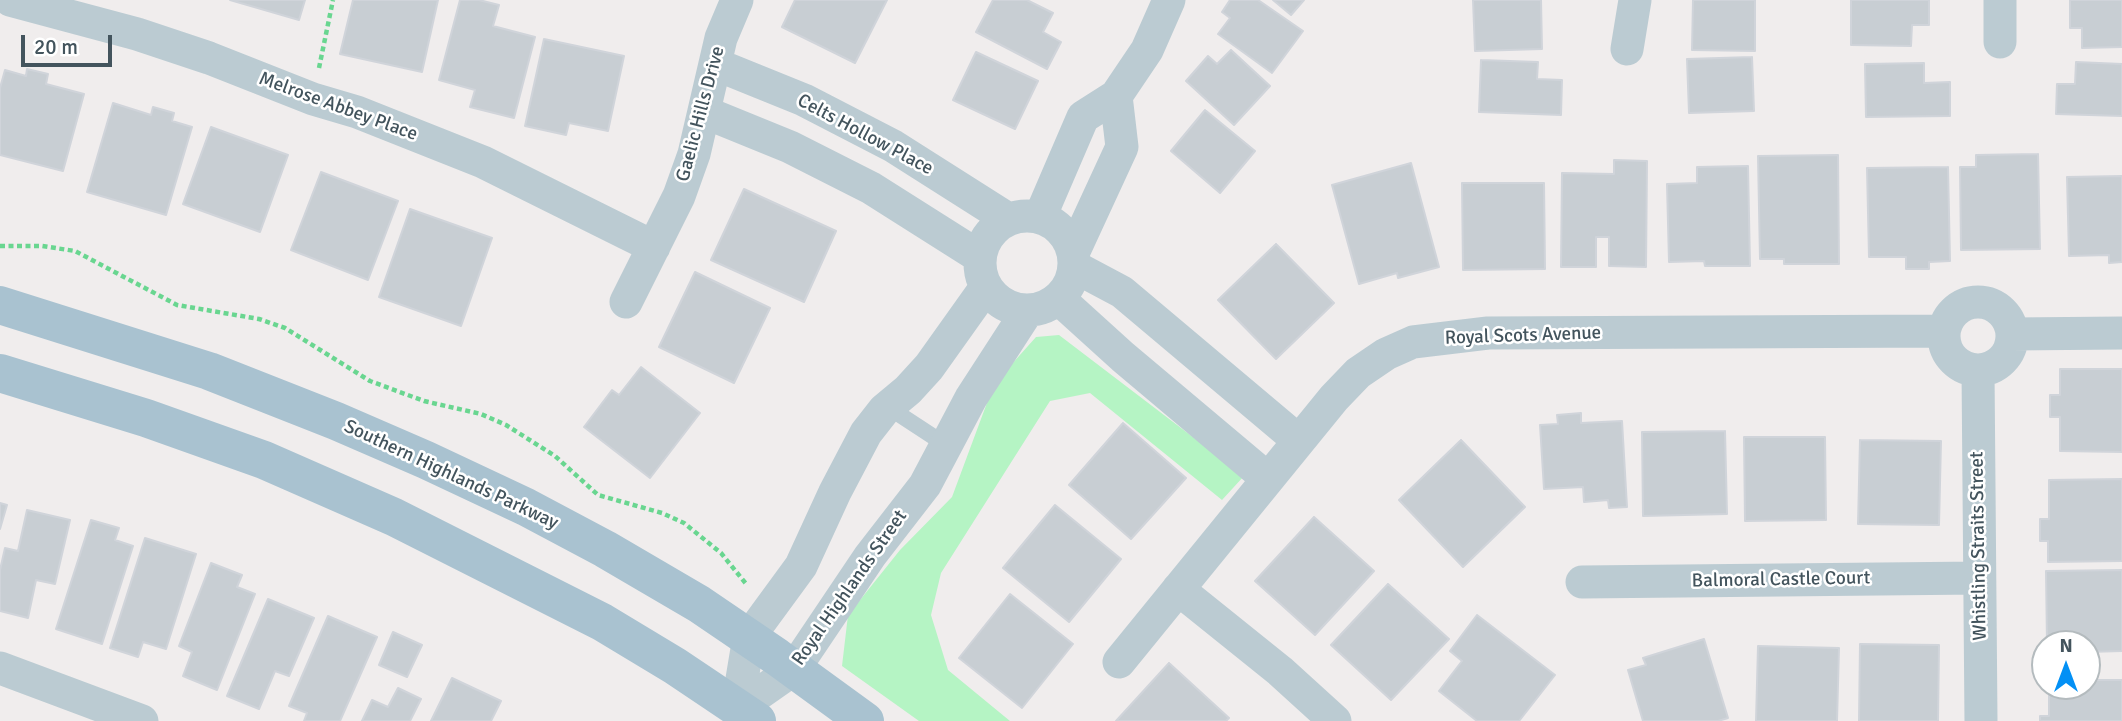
<!DOCTYPE html>
<style>
body{margin:0}
#map{position:relative;width:2122px;height:721px;overflow:hidden;background:#f0eded;font-family:Signika,sans-serif}
canvas{display:block}
.north{position:absolute;left:2031px;top:630px;width:70px;height:70px;box-sizing:border-box;background:#fff;border:2px solid #b4bbbe;border-radius:50%;rotate:0deg;font-size:19px;font-weight:700;line-height:28px;text-align:center;color:#43545d}
.north::after{content:'';display:block;margin:auto;width:24px;height:32px;background:#0390f5;clip-path:polygon(50% 0,100% 100%,50% 72%,0 100%)}
.scale{position:absolute;left:21px;top:35px;width:91px;height:32px;box-sizing:border-box;border:4px solid #43545d;border-top:0;padding-left:9px;font-size:21px;line-height:24px;white-space:nowrap;color:#43545d;-webkit-text-stroke:5px #fff;paint-order:stroke}
</style>
<div id="map">
<canvas width="2122" height="721"></canvas>
<div class="north">N</div>
<div class="scale">20 m</div>
</div>
<script>
const g = document.querySelector('canvas').getContext('2d');
g.lineJoin = 'round';
function paint(path, color) { g.fillStyle = color; g.fill(path, 'evenodd'); }
const shape = rows => new Path2D(rows.map(r => 'M' + r).join(''));
function strokePath(path, color, width, dash) { g.strokeStyle = color; g.lineWidth = width; g.lineCap = dash ? 'butt' : 'round'; g.setLineDash(dash || []); g.stroke(path); }
function label(font, color, halo, rows, align = 'center') {
  g.font = font + ' Signika,sans-serif'; g.lineWidth = 5; g.setLineDash([]); g.textBaseline = 'middle'; g.strokeStyle = halo; g.fillStyle = color; for (const [text, x, y, turn = 0] of rows) {
    g.save(); g.translate(x, y); g.rotate((+turn || 0) * Math.PI / 180); g.textAlign = isNaN(turn) ? turn : align; if (halo) g.strokeText(text, 0, 0); g.fillText(text, 0, 0); g.restore();
  }
}
const green = shape([
 [1059,335,1244,476,1222,500,1090,393,1050,401,941,573,931,615,948,670,1010,721,919,721,842,666,848,615,900,550,952,497,994,384,1036,337]
]);
const building = shape([
 [230,0,305,0,299,20,230,0],
 [353,0,438,0,422,72,340,54,353,0],
 [460,0,479,0,499,5,493,26,535,37,514,118,470,107,475,90,439,80,460,0],
 [795,0,887,0,855,63,782,27,795,0],
 [993,0,1027,0,1053,13,1043,32,1061,42,1047,69,976,32,993,0],
 [1230,0,1258,0,1303,31,1272,73,1218,34,1230,18,1222,12,1230,0],
 [1273,0,1304,0,1291,15,1273,0],
 [1473,0,1541,0,1542,49,1475,51,1473,0],
 [1693,0,1755,0,1755,51,1692,50,1693,0],
 [1851,0,1929,0,1929,25,1912,25,1911,46,1851,45,1851,0],
 [2070,0,2122,0,2122,47,2082,48,2082,28,2070,28,2070,0],
 [544,39,624,56,608,131,569,123,566,135,525,126,544,39],
 [1231,50,1270,86,1234,125,1186,81,1208,56,1217,64,1231,50],
 [976,52,1038,81,1015,129,953,100,976,52],
 [1752,57,1754,111,1689,113,1687,59,1752,57],
 [1481,60,1538,62,1537,79,1562,80,1561,115,1479,112,1481,60],
 [2076,62,2122,64,2122,116,2056,114,2057,84,2075,84,2076,62],
 [1924,63,1924,83,1950,82,1950,116,1866,117,1865,64,1924,63],
 [27,69,48,74,46,84,84,94,63,171,0,155,0,88,5,70,26,76,27,69],
 [113,103,151,115,153,107,174,113,172,121,192,127,166,215,87,192,113,103],
 [1205,110,1255,151,1220,193,1171,151,1205,110],
 [211,127,288,155,260,232,183,204,211,127],
 [2038,154,2040,249,1961,250,1960,167,1976,167,1976,155,2038,154],
 [1838,155,1839,264,1784,264,1784,259,1760,259,1758,156,1838,155],
 [1614,160,1647,161,1646,267,1609,266,1609,237,1596,237,1596,267,1561,267,1562,173,1614,174,1614,160],
 [1411,163,1439,267,1398,278,1397,273,1359,284,1332,185,1411,163],
 [1748,166,1750,266,1705,266,1704,261,1669,262,1667,184,1697,183,1697,167,1748,166],
 [1948,167,1950,261,1929,262,1929,269,1906,269,1906,257,1869,257,1867,168,1948,167],
 [321,172,398,201,368,280,291,250,321,172],
 [2122,176,2122,262,2109,263,2109,255,2069,256,2067,177,2122,176],
 [1462,183,1544,183,1545,269,1463,270,1462,183],
 [744,189,836,231,804,302,711,260,744,189],
 [410,209,492,238,461,326,379,297,410,209],
 [1276,244,1334,303,1276,359,1218,300,1276,244],
 [695,272,770,308,734,383,659,347,695,272],
 [641,367,700,413,650,478,584,427,612,390,619,395,641,367],
 [2060,369,2122,369,2122,452,2060,451,2060,417,2050,417,2050,395,2060,395,2060,369],
 [1581,413,1581,423,1622,421,1627,507,1609,508,1608,500,1584,502,1583,487,1544,489,1540,425,1558,424,1557,415,1581,413],
 [1123,423,1186,478,1131,539,1069,485,1123,423],
 [1725,431,1727,514,1643,516,1642,432,1725,431],
 [1744,437,1825,437,1826,520,1745,521,1744,437],
 [1461,440,1525,507,1463,567,1399,500,1461,440],
 [1860,440,1941,441,1939,525,1858,524,1860,440],
 [2122,479,2122,561,2048,562,2048,541,2040,541,2040,519,2049,519,2049,480,2122,479],
 [0,503,7,505,0,529,0,503],
 [1055,505,1121,559,1069,622,1003,568,1055,505],
 [27,510,70,520,55,584,36,580,28,618,0,611,0,570,5,548,18,551,27,510],
 [1314,517,1374,571,1315,635,1255,581,1314,517],
 [91,520,119,528,115,540,133,546,102,644,56,629,91,520],
 [145,538,196,554,166,649,143,642,138,657,110,648,145,538],
 [211,563,242,575,237,587,255,594,217,690,183,676,192,652,179,646,211,563],
 [2122,570,2122,651,2087,652,2087,644,2047,644,2046,571,2122,570],
 [1388,584,1449,639,1391,700,1331,645,1388,584],
 [1010,594,1073,644,1022,708,959,658,1010,594],
 [268,599,314,618,289,676,275,671,259,709,227,696,268,599],
 [1477,615,1555,675,1519,721,1477,721,1439,691,1462,661,1450,651,1477,615],
 [328,616,377,637,340,721,304,721,307,713,289,706,328,616],
 [393,632,422,645,407,677,379,665,393,632],
 [1704,639,1728,718,1718,721,1643,721,1628,670,1646,665,1643,658,1704,639],
 [1860,644,1939,645,1938,721,1859,721,1860,644],
 [1758,646,1839,648,1837,721,1756,721,1758,646],
 [1169,663,1229,718,1226,721,1116,721,1169,663],
 [452,678,501,701,491,721,431,721,452,678],
 [2087,680,2122,680,2122,721,2040,721,2040,716,2049,716,2049,686,2087,686,2087,680],
 [398,688,421,699,410,721,362,721,372,700,388,707,398,688]
]);
const path = shape([
 [319,68,333,0],
 [0,246,42,246,75,251,177,305,259,319,285,328,370,381,424,401,481,414,506,425,555,456,598,495,662,513,684,523,721,553,747,585]
]);
const service = shape([
 [888,407,946,445]
]);
const minor = shape([
 [10,0,137,34,209,58,313,99,357,112,483,162,654,247],
 [2000,0,2000,42],
 [1627,49,1635,0],
 [715,64,804,100,893,146,1008,219],
 [1116,96,1147,50,1169,0],
 [704,112,790,147,871,188,980,257],
 '980 263a47 47 0 1 1 94 0a47 47 0 1 1-94 0Z',
 [1040,217,1083,117,1116,96,1122,147,1074,251],
 [1075,267,1122,292,1299,441],
 [1059,299,1123,357,1268,479],
 [626,302,679,196,694,154,721,38,737,0],
 '1944 336a34 34 0 1 1 68 0a34 34 0 1 1-68 0Z',
 [2012,334,2122,333],
 [1978,370,1981,721],
 [1582,582,1979,578],
 [1178,589,1280,671,1335,721],
 [1119,662,1334,398,1358,373,1386,354,1413,342,1488,333,1944,331],
 [0,668,142,721],
 [737,709,749,637,801,566,835,492,866,433,884,410,908,390,929,367,986,287],
 [737,709,794,669,870,556,925,485,971,398,1028,310]
]);
const primary = shape([
 [0,305,209,371,336,421,426,460,526,507,605,549,699,604,777,657,865,721],
 [0,373,146,418,264,460,394,517,602,622,675,666,757,721]
]);
const streetNames = [
 ["Melrose Abbey Place",338,107,20],
 ["Gaelic Hills Drive",701,114,-75],
 ["Celts Hollow Place",865,135,28],
 ["Royal Scots Avenue",1523,336,-2],
 ["Southern Highlands Parkway",451,475,25],
 ["Whistling Straits Street",1979,546,-91],
 ["Balmoral Castle Court",1781,580,-1],
 ["Royal Highlands Street",850,588,-55]
];
paint(green, '#b5f4c4');
paint(building, '#c8ced3');
strokePath(building, '#d0d4da', 2);
strokePath(path, '#69d690', 4.5, [5, 3.5]);
strokePath(service, '#bbcbd2', 16);
strokePath(minor, '#bbcbd2', 33);
strokePath(primary, '#a9c2d0', 38);
label('19px', '#43545d', '#fff', streetNames);
</script>
